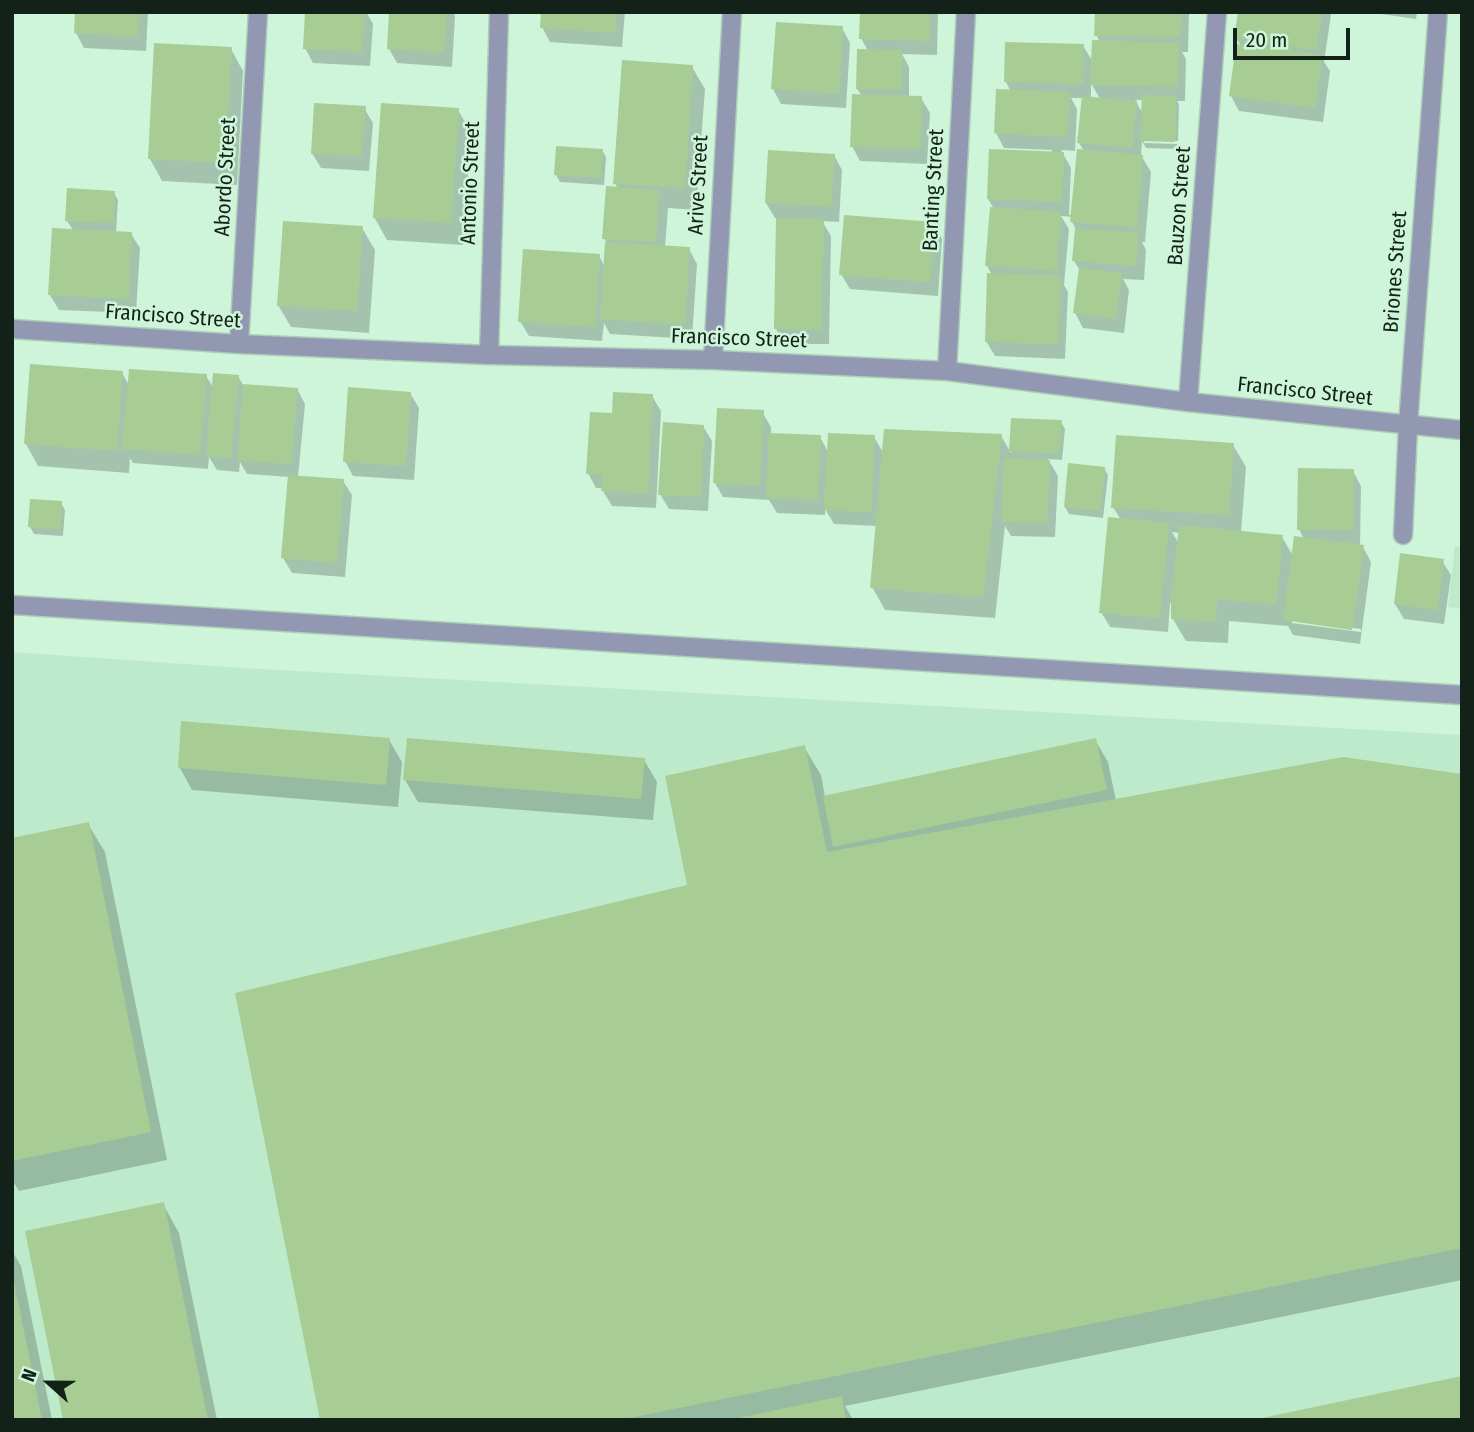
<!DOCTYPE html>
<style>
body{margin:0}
#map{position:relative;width:1474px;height:1432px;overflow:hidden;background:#cef4da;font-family:"Fira Sans Condensed",sans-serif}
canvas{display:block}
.frame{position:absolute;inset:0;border:14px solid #132218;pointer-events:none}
.north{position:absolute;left:14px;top:1348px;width:70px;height:70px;-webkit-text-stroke:5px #cef4da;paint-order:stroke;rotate:291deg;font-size:19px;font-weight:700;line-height:28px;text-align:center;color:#132218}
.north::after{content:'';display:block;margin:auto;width:24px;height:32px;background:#132218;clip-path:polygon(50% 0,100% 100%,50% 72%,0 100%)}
.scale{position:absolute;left:1233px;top:28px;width:117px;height:32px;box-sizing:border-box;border:4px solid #132218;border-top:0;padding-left:9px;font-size:21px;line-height:24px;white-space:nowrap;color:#132218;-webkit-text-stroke:5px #cef4da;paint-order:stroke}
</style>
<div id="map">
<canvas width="1474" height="1432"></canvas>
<div class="frame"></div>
<div class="north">N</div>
<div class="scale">20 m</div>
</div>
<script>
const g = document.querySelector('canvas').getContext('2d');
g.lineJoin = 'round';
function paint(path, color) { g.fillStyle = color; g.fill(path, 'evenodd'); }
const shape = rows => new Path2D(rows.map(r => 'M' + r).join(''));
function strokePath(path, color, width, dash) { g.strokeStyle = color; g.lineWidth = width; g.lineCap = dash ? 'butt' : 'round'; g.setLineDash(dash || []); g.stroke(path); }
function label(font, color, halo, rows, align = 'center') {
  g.font = font + ' "Fira Sans Condensed",sans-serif'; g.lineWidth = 5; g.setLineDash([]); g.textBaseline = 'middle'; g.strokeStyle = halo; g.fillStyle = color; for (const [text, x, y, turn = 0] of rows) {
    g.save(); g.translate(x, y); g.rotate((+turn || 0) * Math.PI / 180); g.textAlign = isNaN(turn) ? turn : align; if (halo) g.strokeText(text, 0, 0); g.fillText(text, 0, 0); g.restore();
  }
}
const built = shape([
 [1455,546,1462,547,1462,609,1448,607],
 [12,652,242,668,1462,735,1462,1420,12,1420]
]);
const shadow = shape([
 [77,12,148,12,146,51,84,48,76,33],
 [307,12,366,12,373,24,370,66,313,63,305,48],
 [391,12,453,12,455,16,452,67,397,63,389,49],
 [543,12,625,12,622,47,550,42,542,27],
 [862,12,938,12,937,55,902,54,909,67,909,98,921,98,930,113,927,164,860,161,852,146,862,96,857,89,868,51,861,38],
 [1096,12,1189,12,1188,52,1182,52,1186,59,1185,101,1177,101,1179,104,1178,141,1144,139,1144,143,1178,144,1178,149,1146,148,1142,141,1141,157,1142,157,1151,172,1145,242,1142,242,1146,250,1144,280,1123,279,1129,290,1124,333,1083,328,1075,313,1081,272,1074,261,1077,231,1072,222,1072,217,1061,216,1069,229,1064,285,1068,292,1065,359,995,356,986,341,992,275,987,266,994,209,988,199,1052,153,1052,150,1004,148,996,133,1011,92,1006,82,1083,46,1093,62,1100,42,1096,35],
 [1091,83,1100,99,1091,98],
 [1071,98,1083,98,1079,143,1084,151,1075,151,1077,109],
 [1135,100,1143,100,1143,114],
 [1061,150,1078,151,1072,215,1069,215,1071,168],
 [1239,12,1330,12,1331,15,1324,62,1330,71,1323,122,1239,111,1231,96,1241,46,1236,38],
 [1367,12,1417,12,1416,19],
 [842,28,850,43,846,108,781,104,773,89],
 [231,49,243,71,237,185,162,181,150,159],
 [692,67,705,89,696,210,668,208,665,247,689,249,697,264,692,339,610,334,604,323,602,341,529,336,520,321,599,256,605,267,607,243,604,238,618,189,615,183],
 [364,108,373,123,369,171,321,168,312,153],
 [458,110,471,132,463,245,387,240,374,217],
 [602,150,606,157,604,185,560,182,556,175],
 [834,155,842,170,839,222,822,221,831,236,829,344,784,344,776,329,777,218,775,218,766,203],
 [114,193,118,200,116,233,131,234,140,248,136,313,59,310,50,295,73,230,67,221],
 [934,224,942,239,938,296,850,289,841,274],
 [362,228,375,250,369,333,291,327,278,305],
 [122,373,129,385,206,376,214,389,238,376,243,385,297,389,305,404,298,477,343,481,352,495,345,577,292,573,283,558,290,477,247,474,240,462,239,472,217,470,209,457,208,469,133,463,130,458,129,473,38,466,26,444],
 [410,393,419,408,414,480,353,476,345,461],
 [652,396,661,411,656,508,612,506,603,491,603,488,596,488,588,473,614,415],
 [762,412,771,427,771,435,820,437,828,452,874,437,884,454,1001,436,1011,453,1012,420,1061,422,1065,429,1062,460,1048,459,1058,476,1055,537,1011,536,1005,526,995,618,885,610,872,587,877,526,834,524,825,509,825,515,777,513,769,500,723,497,715,483],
 [703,426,712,441,708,511,669,509,660,494],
 [1233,445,1246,467,1241,533,1282,537,1293,556,1304,539,1299,529,1353,471,1361,486,1360,546,1363,547,1371,562,1360,644,1293,635,1288,626,1229,621,1228,643,1186,641,1173,619,1173,603,1170,603,1168,632,1110,627,1101,612,1121,520,1113,507],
 [1172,532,1180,533,1179,544],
 [1292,620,1361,629,1361,632,1292,623],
 [1104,468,1108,475,1103,518,1069,514,1065,507],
 [61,503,65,510,63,536,34,534,30,527],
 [1442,561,1451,575,1444,624,1404,619,1395,604],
 [389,740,402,762,398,807,192,790,180,768],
 [1095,740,1108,762,1116,801,1462,776,1462,1280,845,1406,853,1420,321,1420,689,886,804,747,821,775,825,797],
 [644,760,657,782,653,820,418,802,405,780],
 [88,824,105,852,167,1160,19,1191,12,1180,12,839],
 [163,1204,179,1233,217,1420,65,1420],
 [12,1251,21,1266,52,1420,12,1420]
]);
const building = shape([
 [75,12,140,12,138,37,74,33],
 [305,12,365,12,362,52,303,49],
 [389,12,447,12,444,53,387,49],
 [541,12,616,12,615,33,540,28],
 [860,12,930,12,930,41,859,39],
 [1095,12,1181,12,1180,37,1094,36],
 [1238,12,1322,12,1316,50,1234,38],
 [776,22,843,26,839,94,771,89],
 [1092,40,1179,43,1178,87,1090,85],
 [1005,42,1084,44,1083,84,1004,82],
 [154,43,232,47,225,163,148,159],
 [1236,44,1323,55,1315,108,1229,96],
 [857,49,902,50,901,90,856,89],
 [622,60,693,65,685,188,613,184],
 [996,89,1070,92,1067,137,994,133],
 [852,94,922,96,920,149,850,147],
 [1142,95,1176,96,1175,142,1140,141],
 [1082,96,1137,101,1132,148,1077,143],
 [314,103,366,106,362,157,311,154],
 [381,103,459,108,451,223,373,218],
 [556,146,603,149,601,178,554,175],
 [989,149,1064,152,1062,202,987,199],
 [1077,149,1143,155,1137,228,1070,222],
 [768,150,835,154,831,207,765,203],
 [606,186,660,190,656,242,602,239],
 [67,188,115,191,113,223,65,221],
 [990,207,1061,212,1057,271,985,266],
 [844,215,935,222,930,282,839,275],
 [776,218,824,219,821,330,774,329],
 [283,221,363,226,357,311,277,306],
 [52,228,132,232,129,299,48,295],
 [1075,228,1139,233,1136,266,1072,261],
 [605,242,690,247,685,325,600,319],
 [523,249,600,254,595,327,518,322],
 [1079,268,1122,273,1116,319,1073,313],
 [987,273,1061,275,1058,344,985,342],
 [30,364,123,371,117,451,24,444],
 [129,369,207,374,200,455,122,449],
 [213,373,239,375,231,458,206,456],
 [243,384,298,388,291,464,237,460],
 [348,387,411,392,406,466,343,462],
 [613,392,653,394,648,494,601,491,602,474,586,474,590,412,612,413],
 [717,408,764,410,760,486,713,483],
 [1011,418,1062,420,1059,454,1009,451],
 [663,422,704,425,701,497,658,495],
 [884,429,1002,434,983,597,870,588],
 [769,433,821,435,818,500,766,498],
 [828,433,875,435,871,512,824,510],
 [1116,435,1234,443,1229,515,1111,508],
 [1004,458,1050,460,1047,523,1001,522],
 [1068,463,1105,467,1100,511,1064,507],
 [1298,468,1354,469,1353,530,1297,530],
 [288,475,344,479,337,563,281,558],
 [30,499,62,501,60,530,28,527],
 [1108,517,1169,523,1160,618,1099,613],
 [1179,525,1283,535,1276,605,1217,599,1216,622,1171,619,1171,595],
 [1294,536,1364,545,1352,630,1283,620],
 [1400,553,1444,559,1437,610,1394,604],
 [181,721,390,738,386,785,178,768],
 [407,738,645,758,641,799,403,780],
 [1096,738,1107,790,833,847,823,796],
 [805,745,827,852,1343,757,1462,774,1462,1248,620,1420,320,1420,235,993,687,885,665,776],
 [89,822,151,1132,12,1161,12,838],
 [164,1202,208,1420,63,1420,25,1231],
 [12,1277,13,1277,42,1420,12,1420],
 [1462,1376,1462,1420,1258,1420,1257,1419],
 [842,1396,846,1420,734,1420,734,1419]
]);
const minor = shape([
 [12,329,239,344,489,355,713,360,947,371,1188,402,1462,430],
 [239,344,258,12],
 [489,355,499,12],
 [713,360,732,12],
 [947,371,966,12],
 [1188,402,1217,12],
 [1403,535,1408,425,1438,12]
]);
const tertiary = shape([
 [12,605,1462,695]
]);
const streetNames = [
 ["Abordo Street",226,177,-87],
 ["Antonio Street",471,183,-88],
 ["Arive Street",699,185,-87],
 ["Banting Street",934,190,-87],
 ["Bauzon Street",1180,206,-86],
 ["Briones Street",1396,272,-86],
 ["Francisco Street",173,317,4],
 ["Francisco Street",739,339,2],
 ["Francisco Street",1305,392,6]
];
paint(built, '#bdeacb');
paint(shadow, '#0003');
paint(building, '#a7cd95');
strokePath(minor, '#acceb7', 21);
strokePath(tertiary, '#acceb7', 21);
strokePath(minor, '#9298b2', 18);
strokePath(tertiary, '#9298b2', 18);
label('21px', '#132218', '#cef4da', streetNames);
</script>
